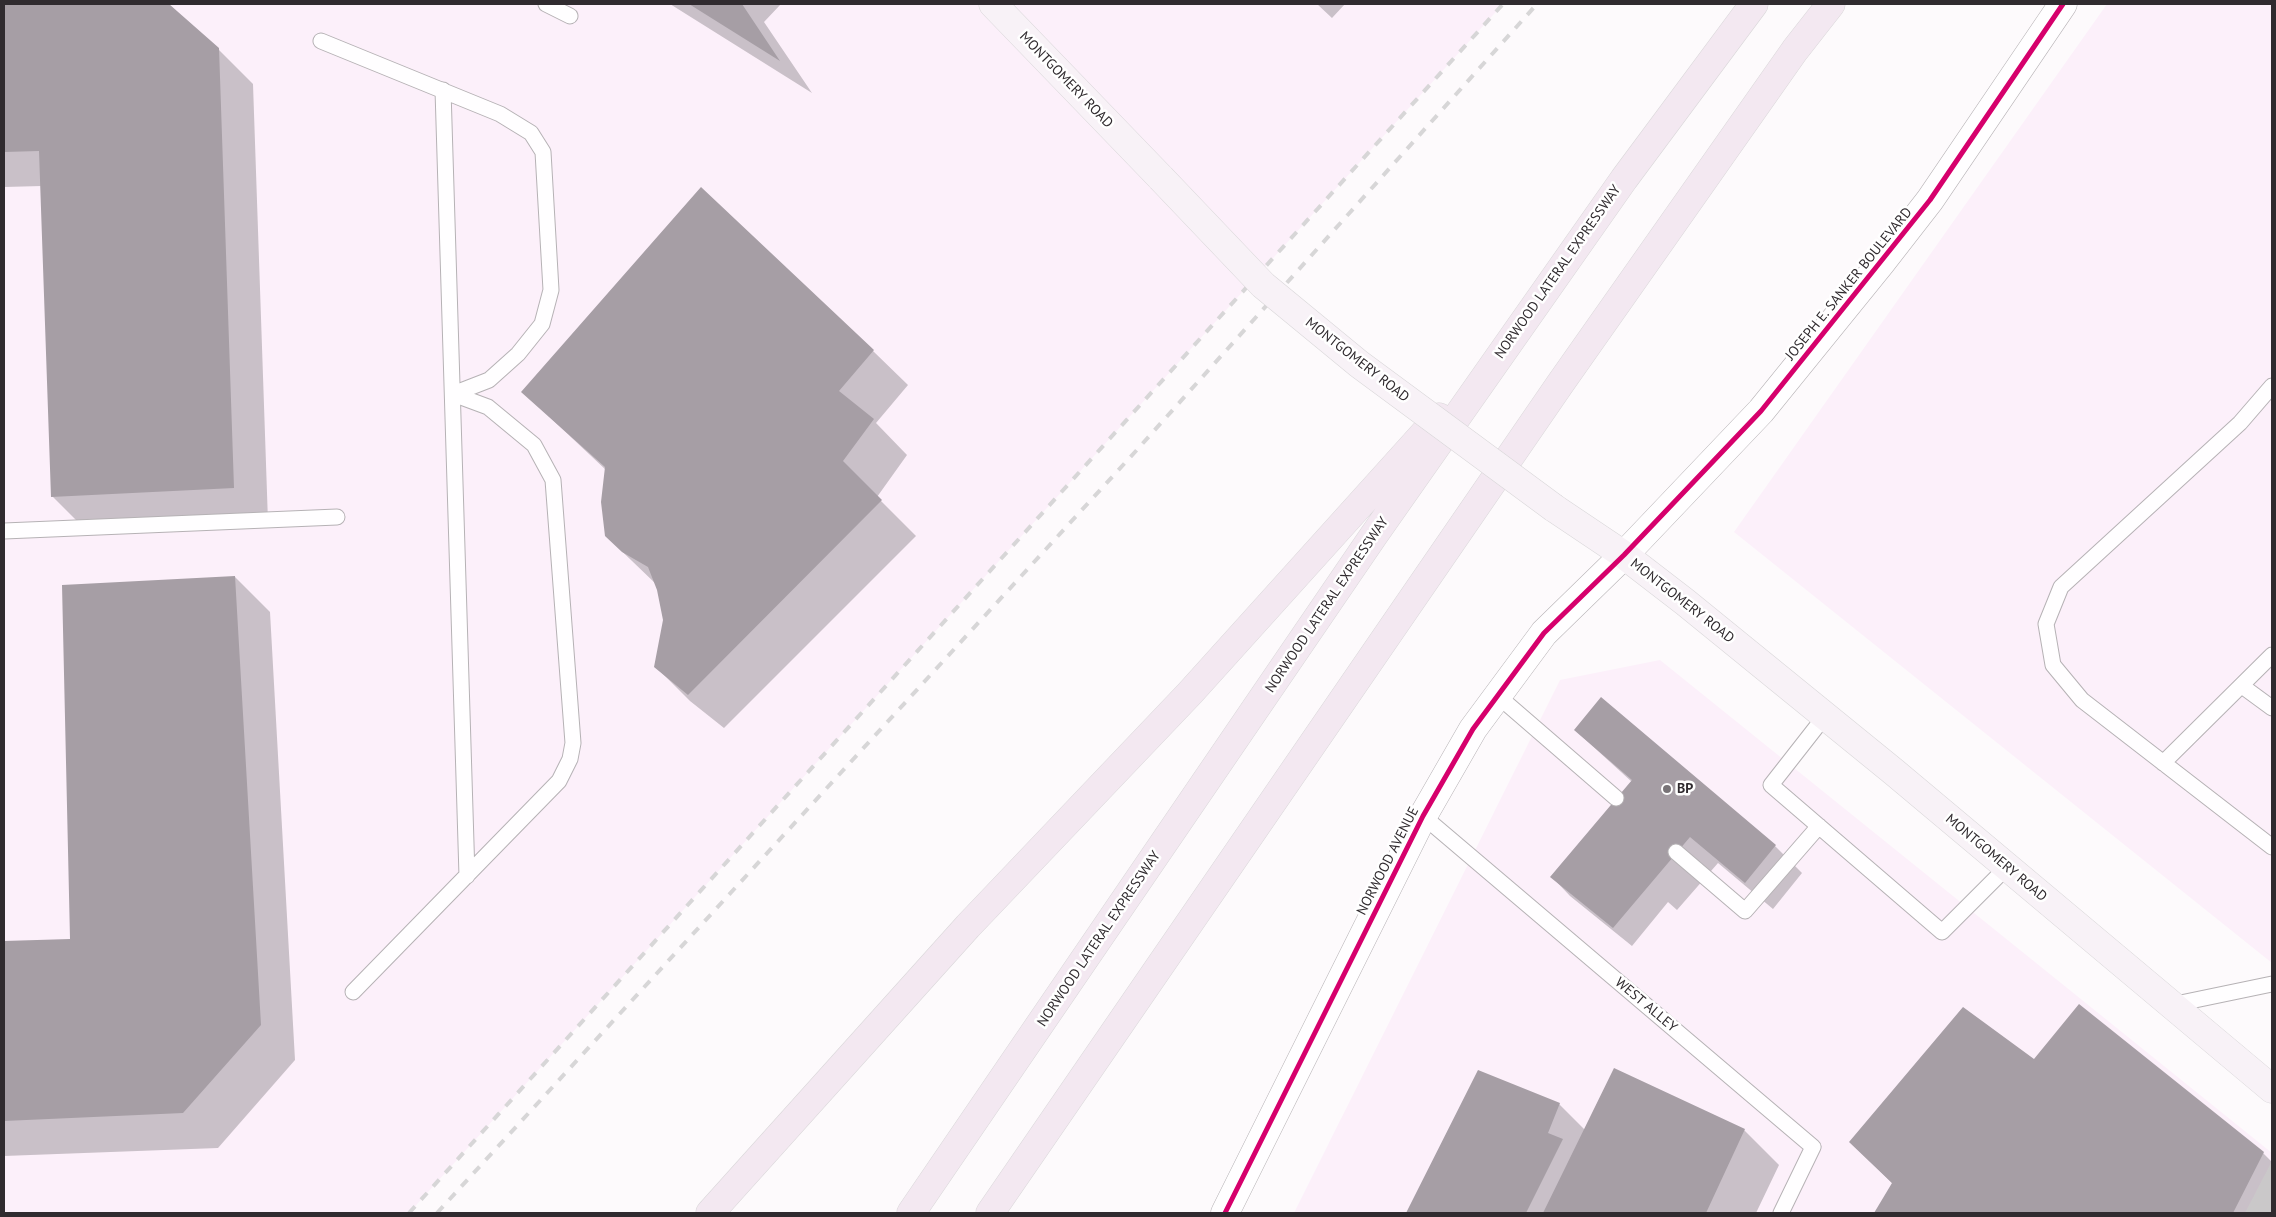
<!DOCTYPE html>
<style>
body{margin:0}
#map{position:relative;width:2276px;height:1217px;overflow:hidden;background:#fdfafc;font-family:"PT Sans",sans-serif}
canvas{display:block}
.frame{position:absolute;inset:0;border:5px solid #302b2f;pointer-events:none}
</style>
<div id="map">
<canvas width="2276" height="1217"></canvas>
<div class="frame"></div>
</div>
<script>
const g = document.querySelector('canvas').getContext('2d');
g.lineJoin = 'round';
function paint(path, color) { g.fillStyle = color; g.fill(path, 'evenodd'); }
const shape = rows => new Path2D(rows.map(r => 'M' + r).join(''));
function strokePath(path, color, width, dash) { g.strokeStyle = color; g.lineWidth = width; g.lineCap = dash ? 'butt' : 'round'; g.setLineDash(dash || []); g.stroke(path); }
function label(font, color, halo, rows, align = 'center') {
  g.font = font + ' "PT Sans",sans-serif'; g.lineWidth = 5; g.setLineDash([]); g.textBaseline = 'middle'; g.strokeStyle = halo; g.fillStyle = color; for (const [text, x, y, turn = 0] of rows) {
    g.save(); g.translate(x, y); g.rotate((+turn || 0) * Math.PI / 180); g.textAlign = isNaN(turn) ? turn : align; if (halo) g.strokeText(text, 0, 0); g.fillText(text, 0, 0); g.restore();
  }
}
const built = shape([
 [4,4,1503,4,409,1213,4,1213],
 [2107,4,2272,4,2272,963,1734,532],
 [1660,660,2272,1153,2272,1161,2245,1213,1294,1213,1560,680]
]);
const shadow = shape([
 [4,4,168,4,218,49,253,84,268,522,87,531,52,496,42,186,4,187],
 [670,4,781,4,764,22,812,93],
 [1317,4,1345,4,1332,18],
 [873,351,908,385,876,423,907,455,877,497,916,536,724,728,690,701,655,666,664,620,657,585,606,536,606,470,523,392],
 [235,577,270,612,295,1060,218,1148,4,1156,4,942,72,940],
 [1602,699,1775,846,1802,873,1773,909,1718,863,1677,910,1668,902,1632,946,1570,896,1552,877,1632,782,1575,730],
 [2034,1061,2263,1153,2272,1162,2272,1213,1875,1213,1893,1184,1850,1142],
 [1479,1072,1559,1104,1585,1130,1744,1130,1779,1165,1756,1213,1407,1213]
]);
const building = shape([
 [4,4,169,4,219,48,234,488,51,497,39,151,4,152],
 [689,4,742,4,780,61],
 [701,187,874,350,839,391,874,419,843,461,882,500,688,695,654,667,663,620,657,590,648,567,622,552,605,536,601,502,605,467,521,392],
 [235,576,261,1025,183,1113,4,1121,4,941,70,939,62,585],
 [1601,697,1776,845,1745,883,1690,837,1613,928,1550,877,1632,780,1574,730],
 [2079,1004,2264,1152,2233,1213,1874,1213,1892,1183,1849,1142,1963,1007,2034,1059],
 [1614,1068,1745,1129,1706,1213,1543,1213],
 [1478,1070,1560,1103,1548,1133,1563,1139,1526,1213,1406,1213]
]);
const service = shape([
 [546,4,570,16],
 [321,41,500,114,531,133,543,152,551,290,542,324,518,354,489,380,453,394,488,407,534,445,553,480,573,743,570,759,559,781,353,992],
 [443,90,467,876],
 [2272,386,2240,423,2061,587,2046,624,2053,665,2082,700,2272,847],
 [4,531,337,517],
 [2242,686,2272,708],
 [1498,696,1616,798],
 [1825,716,1771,785,1942,932,2007,867],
 [2163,763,2272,655],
 [1423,816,1813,1147,1781,1213],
 [1676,852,1745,911,1819,826],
 [2171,1005,2272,984]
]);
const minor = shape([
 [1624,555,1761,411,1881,263,1930,200,2063,4]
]);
const tertiary = shape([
 [1225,1213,1423,816,1473,729,1544,633,1624,555]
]);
const primary = shape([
 [993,4,1161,178],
 [1554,508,1624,555,1685,602,1894,772,2272,1089]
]);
const motorway = shape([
 [710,1213,968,926,1190,693,1439,417],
 [911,1213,1374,535,1624,179,1754,4],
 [990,1213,1560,384,1795,50,1831,4]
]);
const rail = shape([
 [409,1213,1503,4],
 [437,1213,1135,452,1537,4]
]);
const primaryBridge = shape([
 [1161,178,1263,285,1359,364,1554,508]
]);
const cycleway = shape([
 [1225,1213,1423,816,1473,729,1544,633,1624,555,1761,411,1930,200,2063,4]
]);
const markers = [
 [1667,789,5,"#787377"]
];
const streetNames = [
 ["MONTGOMERY ROAD",1066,80,46],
 ["NORWOOD LATERAL EXPRESSWAY",1558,272,-55],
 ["JOSEPH E. SANKER BOULEVARD",1849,284,-51],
 ["MONTGOMERY ROAD",1357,360,38],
 ["MONTGOMERY ROAD",1682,601,38],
 ["NORWOOD LATERAL EXPRESSWAY",1327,605,-56],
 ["MONTGOMERY ROAD",1996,858,40],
 ["NORWOOD AVENUE",1388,861,-63],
 ["NORWOOD LATERAL EXPRESSWAY",1099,939,-56],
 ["WEST ALLEY",1646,1005,40]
];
const poiNames = [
 ["BP",1677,789]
];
paint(built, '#fcf0fa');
paint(shadow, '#0003');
paint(building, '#a69ea5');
strokePath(service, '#b6b2b5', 17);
strokePath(minor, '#b6b2b5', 29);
strokePath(tertiary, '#b6b2b5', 29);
strokePath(primary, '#d9d7d9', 29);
strokePath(motorway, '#d9d7d9', 29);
strokePath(service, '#fffeff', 15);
strokePath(minor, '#fffeff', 28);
strokePath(tertiary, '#fffeff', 28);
strokePath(primary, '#f8f2f7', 28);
strokePath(motorway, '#f3e8f1', 28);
strokePath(rail, '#d7d6d7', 4, [9, 9]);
strokePath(primaryBridge, '#d9d7d9', 29, []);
strokePath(primaryBridge, '#f8f2f7', 28);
strokePath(cycleway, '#d6006c', 5);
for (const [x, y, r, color] of markers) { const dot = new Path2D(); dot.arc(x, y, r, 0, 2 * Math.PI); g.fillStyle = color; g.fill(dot); strokePath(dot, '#fff', 2); }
label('14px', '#302b2f', '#fff', streetNames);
label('bold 14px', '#302b2f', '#fff', poiNames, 'left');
</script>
